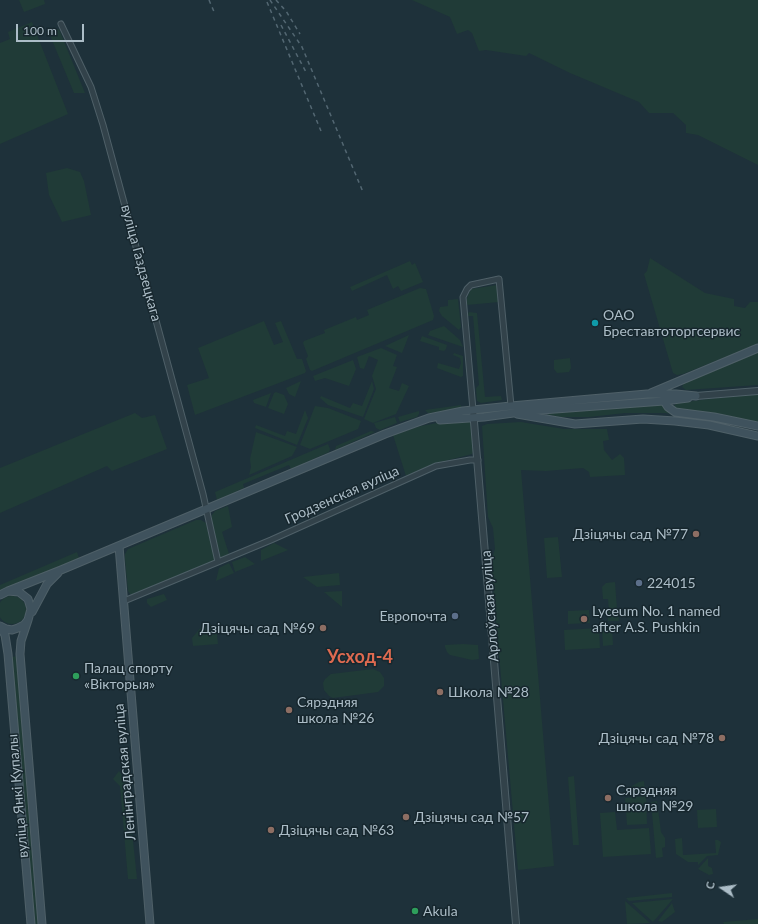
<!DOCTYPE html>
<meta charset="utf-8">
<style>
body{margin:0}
#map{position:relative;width:758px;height:924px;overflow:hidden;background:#1e313a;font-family:Lato,sans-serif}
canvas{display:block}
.north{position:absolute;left:702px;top:868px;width:40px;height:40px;-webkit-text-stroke:3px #17272e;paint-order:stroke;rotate:283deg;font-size:11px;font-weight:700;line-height:16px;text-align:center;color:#acbdc7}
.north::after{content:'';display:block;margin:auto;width:14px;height:18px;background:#acbdc7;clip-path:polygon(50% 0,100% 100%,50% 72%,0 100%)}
.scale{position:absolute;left:16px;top:24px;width:68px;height:18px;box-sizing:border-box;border:2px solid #acbdc7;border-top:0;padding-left:5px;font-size:12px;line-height:14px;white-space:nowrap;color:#acbdc7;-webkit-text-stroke:3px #17272e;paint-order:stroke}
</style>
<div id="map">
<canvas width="758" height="924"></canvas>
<div class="north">С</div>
<div class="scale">100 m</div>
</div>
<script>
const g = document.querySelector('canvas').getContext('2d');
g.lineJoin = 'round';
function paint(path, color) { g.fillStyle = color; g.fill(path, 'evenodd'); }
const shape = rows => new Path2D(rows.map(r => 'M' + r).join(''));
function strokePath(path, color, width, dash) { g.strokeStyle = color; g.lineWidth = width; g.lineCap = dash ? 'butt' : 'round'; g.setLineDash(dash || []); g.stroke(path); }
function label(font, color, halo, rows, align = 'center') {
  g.font = font + ' Lato,sans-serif'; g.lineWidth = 3; g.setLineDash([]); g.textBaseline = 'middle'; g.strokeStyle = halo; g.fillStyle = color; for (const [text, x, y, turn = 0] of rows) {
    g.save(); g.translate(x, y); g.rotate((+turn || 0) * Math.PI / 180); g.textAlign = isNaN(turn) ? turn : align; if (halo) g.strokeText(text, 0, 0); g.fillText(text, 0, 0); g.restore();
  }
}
const green = shape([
 [19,0,44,0,45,4,24,12],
 [412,0,758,0,758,165,698,135,686,133,686,125,673,113,649,113,639,102,570,73,529,53,526,56,486,50,479,51,472,33,468,30,457,34,450,17],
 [32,22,68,114,0,144,0,43,10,39,8,32],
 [59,29,85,93,74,93,49,33],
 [67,168,80,172,84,181,91,215,62,222,49,195,46,173],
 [650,258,705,293,734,299,734,306,745,308,750,302,758,302,758,344,683,374,677,375,673,373,644,274,647,271],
 [410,261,412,265,415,263,423,282,401,291,398,286,393,289,387,275,352,291,350,287],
 [497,285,499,302,467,305,467,298,471,289],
 [420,288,426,289,434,316,433,320,312,371,310,370,306,359,308,356,303,343,304,341,325,333,324,330,356,317,357,320,369,315,367,310],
 [458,299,461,327,459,330,442,316,439,311,440,307,448,306,448,300],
 [469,312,477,313,485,397,501,396,502,400,481,403,477,401,476,388,479,385,473,316,467,316],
 [264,321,274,345,283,342,275,323,281,321,297,359,302,359,306,371,305,373,195,415,187,385,209,378,198,348],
 [444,326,460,340,463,347,428,335,430,331],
 [409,335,402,353,385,346],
 [422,336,447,345,446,349,444,351,439,350,439,347,420,341],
 [381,348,397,355,393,366,397,367,389,388,399,391,402,383,409,386,396,414,373,423,364,419,376,389,372,376,378,360,369,356,364,369,360,368,357,357],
 [758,351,758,385,686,390,682,387,684,383],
 [454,353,463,356,463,376,461,377,437,368,438,363,459,369,461,363,460,358,453,355],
 [570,358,571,368,569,372,557,373,554,369,554,360],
 [353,360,356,369,349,386,325,378,315,381,313,376],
 [301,381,295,397,289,394,286,388],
 [372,381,374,389,363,417,328,405,320,398,321,396,350,408,353,403,362,406],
 [276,392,284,395,288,404,284,414,268,408,274,393],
 [271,393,266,407,254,403,253,400],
 [758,393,758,423,721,414,677,409,674,406,677,403],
 [662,404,666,411,669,412,710,419,665,413,625,413,589,417,561,417,529,411],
 [461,405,461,409,431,413,428,413,425,410],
 [315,406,328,408,361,421,358,429,310,449,300,445],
 [305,410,308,418,297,445,255,428,256,425,285,436,287,431,296,434],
 [419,411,419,414,417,417,400,422,398,417],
 [135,413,142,418,155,415,167,449,112,471,107,466,0,513,0,468],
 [395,417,397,423,380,430,376,428,374,423],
 [468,420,471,423,474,450,472,454,433,464,406,476,393,435,421,426,442,422],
 [521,422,564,429,607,429,609,440,603,441,604,450,612,460,620,454,624,458,625,475,590,477,589,472,583,468,546,471,521,470,554,866,518,870,491,563,495,549,493,528,488,517,482,426,487,424],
 [371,431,375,432,335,450,336,446],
 [256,432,297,447,292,456,249,475,251,467,250,459],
 [328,444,330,449,329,452,291,469,289,465,243,484,244,488,217,500,215,492],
 [228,506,232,527,222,532,229,554,220,558,211,520,212,515,215,511],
 [196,520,201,520,206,523,215,560,133,594,130,594,128,591,125,559,125,554,128,549],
 [558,537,562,577,547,578,544,538],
 [274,543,288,550,261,561,261,550],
 [77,552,79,558,0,592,0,585],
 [245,557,255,564,235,572,232,562],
 [229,563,234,573,216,581,219,568],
 [339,573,340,585,317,587,303,577],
 [615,582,617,609,609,610,608,599,603,599,602,587,606,583],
 [342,591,342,607,324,592],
 [164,594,167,600,151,607,147,603,147,599],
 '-2 610a14 14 0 1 1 28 0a14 14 0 1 1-28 0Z',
 [589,610,590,623,568,624,568,611],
 [607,611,618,611,619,621,608,621],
 [216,625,218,644,193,646,192,638,202,626],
 [599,628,600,648,565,650,564,630],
 [612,628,613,645,603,646,602,629],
 [463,644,478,645,479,659,472,660,450,655,447,652,445,647,445,645],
 [17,656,22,728,38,924,35,924,12,657],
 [373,669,380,672,384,678,384,686,378,692,333,698,329,696,324,690,323,683,325,679,331,674],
 [119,771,127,783,137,879,128,879,120,786,113,779],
 [574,776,579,845,573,845,568,777],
 [644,781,645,792,627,793,630,787,639,782],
 [646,796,647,824,627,825,625,798],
 [657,801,661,832,665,838,665,847,662,848,663,857,656,858,651,802],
 [716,809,717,827,698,828,697,810],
 [615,812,617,830,649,828,651,854,603,857,600,813],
 [682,838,683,855,716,853,715,840,718,840,721,842,718,855,707,856,698,865,698,862,688,862,676,854,675,839],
 [708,858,708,866,712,868,713,874,709,875,698,869],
 [672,893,672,897,629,901,626,898],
 [673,899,653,922,632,903],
 [625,901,650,923,627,924],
 [672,903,675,912,662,922,658,921],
 [758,919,758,924,724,924,723,922]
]);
const minor = shape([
 [61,24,91,87,103,125,203,494,218,562],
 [473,410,463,297,467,289,471,285,499,279,511,406],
 [124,601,271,540,436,466,470,460,478,460]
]);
const tertiary = shape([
 [696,396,758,391],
 [473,410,516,924]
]);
const secondary = shape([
 [651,393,758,348],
 [664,398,664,401,668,407,675,412,714,417,758,426],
 [517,414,575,424,643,419,675,421,709,425,758,436],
 [440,420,484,417,528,411,664,401,688,398],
 [119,546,150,924],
 [8,591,61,570,385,434,429,418,463,411,511,406,647,394,676,394,696,396],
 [0,595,8,591,19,592,28,599,31,609,28,620,24,625,18,628,12,630,6,629,0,626],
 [32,612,47,584,58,573],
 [28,620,21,641,20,654,42,924],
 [0,626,5,635,8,654,31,924]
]);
const rail = shape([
 [209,0,215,14],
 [270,0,302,47,363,192],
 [276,0,286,11,300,34],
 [267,2,321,131],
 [281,25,307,74]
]);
const markers = [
 [595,323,4,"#0f9aa8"],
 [696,534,4,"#8d6e63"],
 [639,583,4,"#5c6f8a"],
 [455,616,4,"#5c6f8a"],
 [584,619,4,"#8d6e63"],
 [323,628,4,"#8d6e63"],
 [76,676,4,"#2e9e5b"],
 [440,692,4,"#8d6e63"],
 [289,710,4,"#8d6e63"],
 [722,738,4,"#8d6e63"],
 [608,798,4,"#8d6e63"],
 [406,817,4,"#8d6e63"],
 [271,830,4,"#8d6e63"],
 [415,911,4,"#2e9e5b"]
];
const streetNames = [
 ["вуліца Газдзецкага",141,263,75],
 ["Гродзенская вуліца",342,495,-24],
 ["Арлоўская вуліца",490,606,-94],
 ["Ленінградская вуліца",125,772,-95],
 ["вуліца Янкі Купалы",18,796,-95]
];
const poiNames = [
 ["ОАО",603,315],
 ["Бреставтоторгсервис",603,331],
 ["Дзіцячы сад №77",688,534,"right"],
 ["224015",647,583],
 ["Lyceum No. 1 named",592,611],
 ["after A.S. Pushkin",592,627],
 ["Европочта",447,616,"right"],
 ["Дзіцячы сад №69",315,628,"right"],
 ["Палац спорту",84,668],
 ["«Вікторыя»",84,684],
 ["Школа №28",448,692],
 ["Сярэдняя",297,702],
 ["школа №26",297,718],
 ["Дзіцячы сад №78",714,738,"right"],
 ["Сярэдняя",616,790],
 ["школа №29",616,806],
 ["Дзіцячы сад №57",414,817],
 ["Дзіцячы сад №63",279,830],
 ["Akula",423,911]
];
const districtNames = [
 ["Усход-4",360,657]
];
paint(green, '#203b37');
strokePath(minor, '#4f6068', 7);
strokePath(tertiary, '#4f6068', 8);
strokePath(secondary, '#4f6068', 9);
strokePath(minor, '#32424a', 5);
strokePath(tertiary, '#32424a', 6);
strokePath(secondary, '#3f525d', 7);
strokePath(rail, '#536772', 1.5, [4, 4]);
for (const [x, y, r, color] of markers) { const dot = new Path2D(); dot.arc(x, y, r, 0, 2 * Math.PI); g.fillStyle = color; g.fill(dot); strokePath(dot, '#17272e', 1.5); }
label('14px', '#acbdc7', '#17272e', streetNames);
label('14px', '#acbdc7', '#17272e', poiNames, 'left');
label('bold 18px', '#de6a50', '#17272e', districtNames);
</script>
